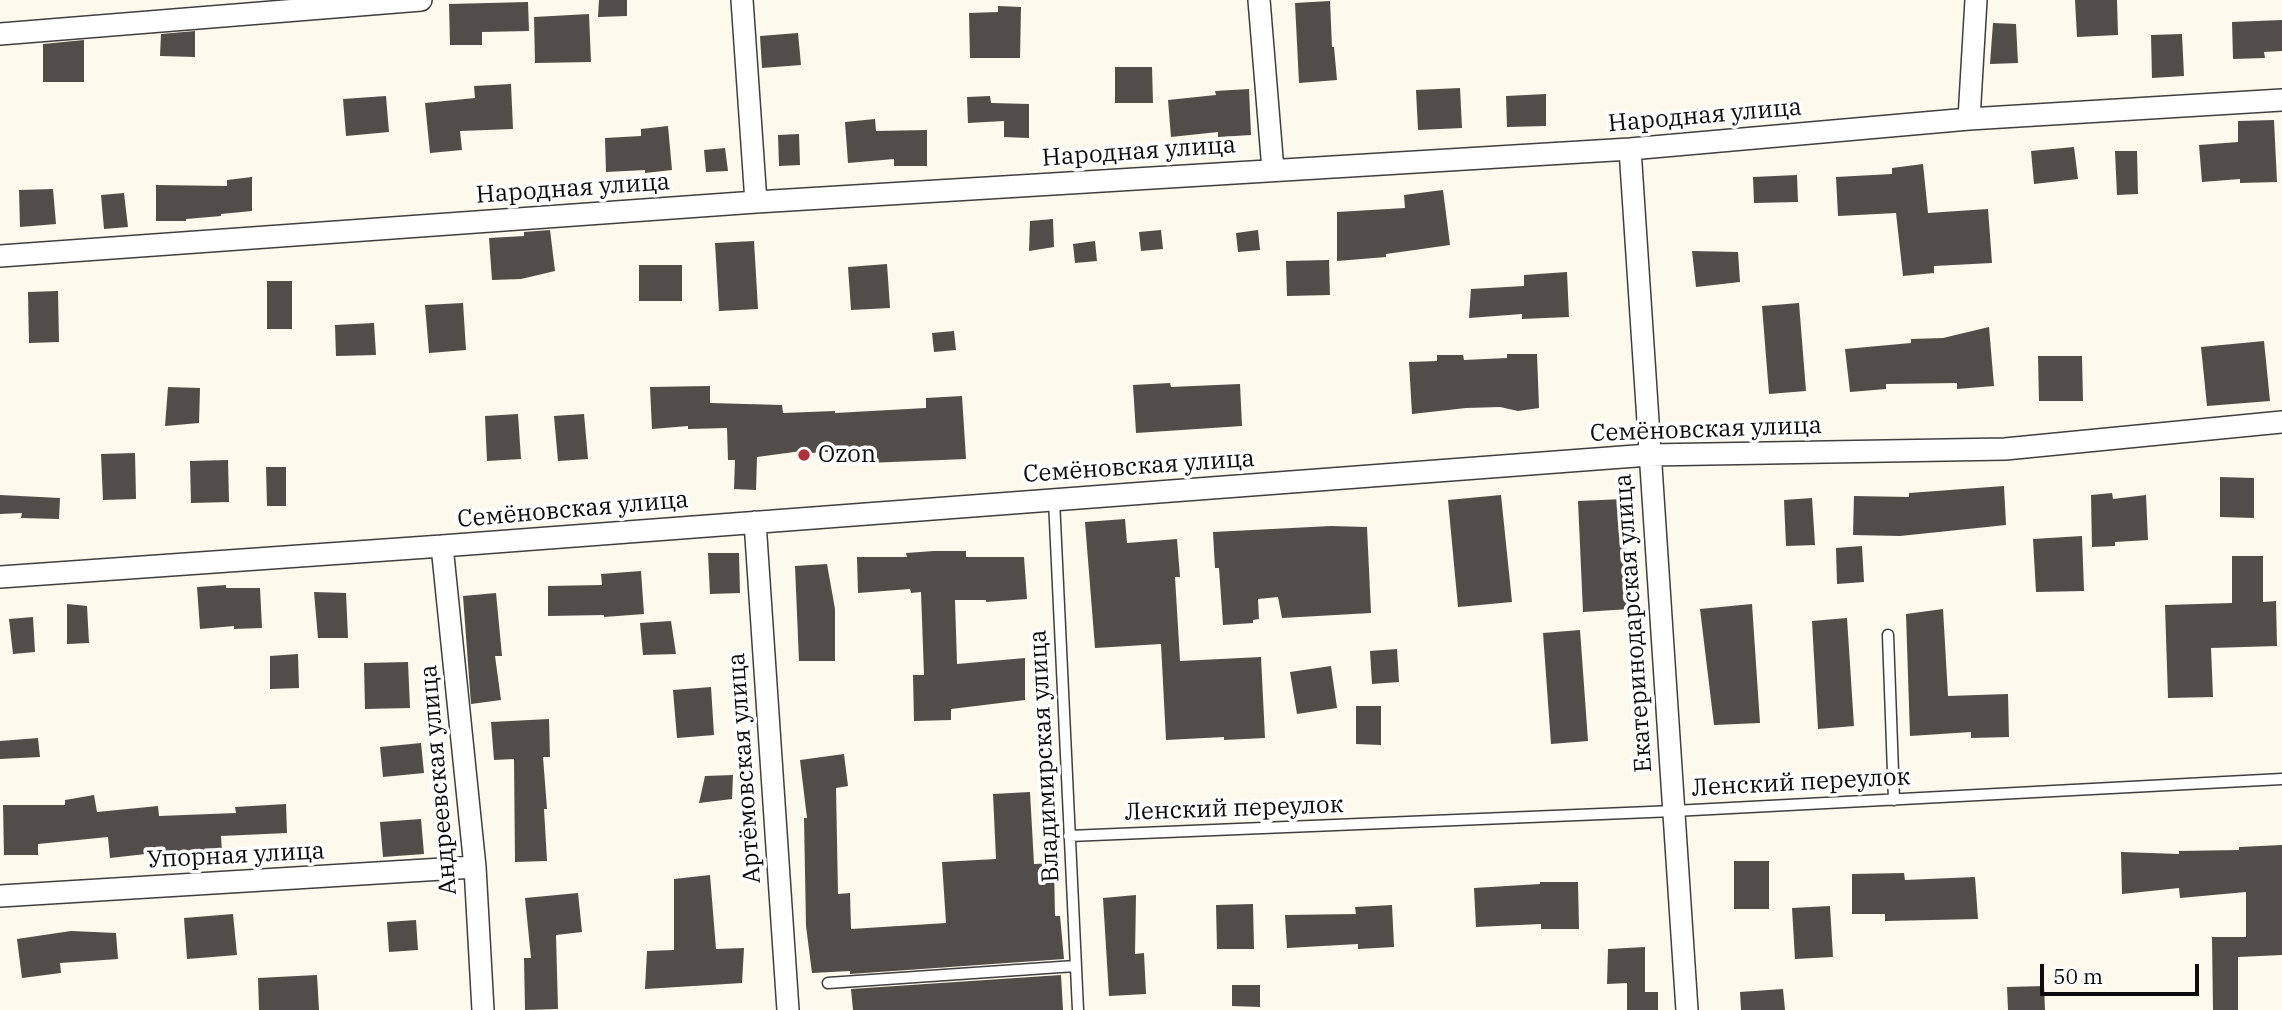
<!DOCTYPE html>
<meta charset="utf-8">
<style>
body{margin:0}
#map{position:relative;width:2282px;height:1010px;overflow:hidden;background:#fdf9ec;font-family:"IBM Plex Serif",serif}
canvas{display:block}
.scale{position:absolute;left:2040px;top:964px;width:159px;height:32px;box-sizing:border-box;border:4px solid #0c0c0c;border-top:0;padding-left:9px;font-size:21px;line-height:24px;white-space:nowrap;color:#0c0c0c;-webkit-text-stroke:5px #fff;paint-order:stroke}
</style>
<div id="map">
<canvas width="2282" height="1010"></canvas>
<div class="scale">50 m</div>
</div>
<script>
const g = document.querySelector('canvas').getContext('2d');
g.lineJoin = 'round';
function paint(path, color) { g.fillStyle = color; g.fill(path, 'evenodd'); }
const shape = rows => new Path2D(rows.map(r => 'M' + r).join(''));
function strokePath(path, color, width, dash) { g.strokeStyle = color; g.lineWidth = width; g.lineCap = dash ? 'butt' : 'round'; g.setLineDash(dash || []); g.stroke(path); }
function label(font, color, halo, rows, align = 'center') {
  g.font = font + ' "IBM Plex Serif",serif'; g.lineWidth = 7; g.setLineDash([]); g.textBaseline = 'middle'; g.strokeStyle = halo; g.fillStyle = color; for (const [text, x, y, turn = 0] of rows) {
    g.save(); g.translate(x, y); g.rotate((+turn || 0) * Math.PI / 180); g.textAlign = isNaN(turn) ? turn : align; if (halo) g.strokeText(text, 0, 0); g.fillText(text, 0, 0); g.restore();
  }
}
const building = shape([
 [599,0,627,0,627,16,598,17],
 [2075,0,2117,0,2118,35,2077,37],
 [1330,1,1332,47,1334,47,1337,80,1299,83,1295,3],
 [528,2,529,31,482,32,482,45,450,45,449,4],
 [998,6,1021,7,1020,58,970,58,969,13,998,12],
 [589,14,591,62,535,63,534,17],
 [2282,20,2282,51,2264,52,2265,58,2233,59,2232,22],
 [1993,23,2016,24,2018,63,1990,64],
 [195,31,195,57,160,56,161,34],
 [798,33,801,65,762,68,760,36],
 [2182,34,2184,76,2152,78,2151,35],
 [84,40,84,82,43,82,43,44],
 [1115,67,1152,67,1153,103,1115,103],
 [511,84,513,129,460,131,462,150,430,153,425,103,475,98,474,86],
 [1460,88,1462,128,1418,130,1416,90],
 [1249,89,1251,135,1218,137,1218,132,1171,137,1168,100,1216,95,1215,91],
 [1546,94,1546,126,1507,127,1506,96],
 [386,96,389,132,346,136,343,99],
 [990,96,991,103,1029,104,1029,138,1004,137,1004,121,968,123,967,97],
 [875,119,876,131,927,130,927,166,894,166,894,159,848,163,845,122],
 [2274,120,2277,182,2240,183,2240,179,2202,182,2199,145,2238,142,2238,121],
 [668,126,672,170,645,173,645,170,606,172,605,138,641,136,641,129],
 [799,134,800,165,779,166,778,135],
 [2074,147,2078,179,2034,184,2031,151],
 [725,148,728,171,706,172,704,150],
 [2115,151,2137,151,2138,194,2117,195],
 [1923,164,1928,213,1988,209,1992,263,1934,266,1934,273,1903,276,1896,213,1838,216,1836,177,1892,174,1892,168],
 [1797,175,1798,202,1754,203,1753,177],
 [252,177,252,211,221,214,221,216,186,219,186,221,156,221,156,185,227,186,227,180],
 [53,189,56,224,20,227,19,190],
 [1443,190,1450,245,1386,254,1386,257,1337,261,1337,212,1405,208,1404,195],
 [124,193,128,227,104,229,101,195],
 [1053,219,1054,247,1029,251,1030,221],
 [550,230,555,271,521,279,492,280,489,238,524,236,524,232],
 [1161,230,1163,249,1141,251,1139,232],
 [1258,230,1260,250,1238,252,1236,233],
 [754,241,758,309,719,311,715,243],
 [1095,241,1097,261,1075,263,1073,244],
 [1692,251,1738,252,1740,282,1696,287],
 [1329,260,1330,295,1287,296,1286,261],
 [887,264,890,308,851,310,848,267],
 [639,265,682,265,682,301,639,301],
 [1567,272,1569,317,1522,319,1522,314,1469,318,1471,289,1524,286,1524,275],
 [267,281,292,281,292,329,267,329],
 [58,291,59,342,29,343,28,292],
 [463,303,466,350,429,353,425,305],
 [1799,303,1806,391,1769,394,1762,306],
 [374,323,376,355,336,356,335,325],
 [1989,327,1994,386,1957,389,1957,383,1886,384,1886,389,1850,392,1845,349,1911,343,1911,339,1943,338],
 [954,331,956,350,934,352,932,333],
 [2264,341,2270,401,2207,406,2201,347],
 [1507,354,1537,354,1539,408,1518,411,1500,407,1466,408,1412,414,1409,362,1437,361,1437,355,1463,355,1464,360,1507,358],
 [2038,356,2082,356,2083,401,2039,401],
 [1170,383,1171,387,1240,384,1242,426,1136,433,1133,385],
 [710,386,710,403,782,405,783,413,835,411,835,413,926,408,926,398,962,396,966,459,867,463,866,450,809,453,809,450,757,457,756,490,734,489,735,460,728,460,727,428,688,429,688,426,652,429,650,387],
 [168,387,200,388,199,423,165,426],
 [518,414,521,459,487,461,485,416],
 [584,414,588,459,558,461,554,416],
 [135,453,136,499,103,500,101,454],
 [228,460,229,502,191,503,190,461],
 [266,467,286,467,286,506,267,506],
 [2220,477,2254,478,2254,518,2220,517],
 [2004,486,2006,525,1900,536,1853,535,1854,496,1909,497,1909,493],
 [2112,493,2113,499,2146,495,2148,540,2115,542,2115,546,2092,547,2091,495],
 [0,495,60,498,59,519,21,518,22,513,0,514],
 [1501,495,1512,602,1458,607,1448,500],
 [1812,498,1815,545,1786,546,1784,500],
 [1624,499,1629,609,1583,612,1578,501],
 [1125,519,1127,543,1177,539,1180,577,1175,577,1180,661,1261,657,1265,738,1224,740,1224,737,1166,740,1161,644,1095,648,1085,522],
 [1331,526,1367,527,1371,613,1282,618,1278,597,1258,599,1259,619,1253,620,1253,623,1223,625,1219,568,1215,568,1213,532],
 [2082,536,2084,591,2036,592,2033,539],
 [1862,546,1864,582,1837,584,1836,548],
 [934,551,966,551,966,557,1024,557,1027,599,986,602,986,600,955,600,957,664,1025,658,1025,700,951,709,951,720,914,721,913,675,924,675,921,592,911,593,910,589,858,593,857,557,907,557,906,553],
 [708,553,739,553,740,593,710,594],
 [2232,556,2263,556,2263,602,2276,601,2277,646,2211,648,2213,697,2168,698,2165,605,2232,603],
 [827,564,835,609,835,661,799,661,795,566],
 [641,571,644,614,604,617,604,615,548,616,548,586,602,585,601,574],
 [226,585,226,588,260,588,262,628,234,629,234,626,200,629,197,587],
 [314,592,346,593,348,638,318,638],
 [496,593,502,656,495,656,501,700,471,704,463,596],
 [67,604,87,606,89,643,67,644],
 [1752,604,1760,723,1714,725,1700,609],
 [1943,609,1948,696,2008,694,2009,737,1971,738,1971,732,1910,736,1906,614],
 [33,617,35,652,13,654,9,619],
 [1847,618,1854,726,1818,729,1812,621],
 [671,621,676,654,643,655,640,623],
 [1580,630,1588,741,1551,744,1543,633],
 [1397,649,1399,682,1372,684,1370,651],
 [298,654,299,688,270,689,270,656],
 [408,662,410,708,365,709,364,663],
 [1331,666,1337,708,1297,714,1290,672],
 [711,687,714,735,677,738,673,690],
 [1356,706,1381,706,1381,745,1356,744],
 [549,719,550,757,543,757,547,809,544,809,547,861,515,862,514,759,494,760,491,722],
 [38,738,40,757,0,759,0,741],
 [421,743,424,773,383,777,380,747],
 [844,754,848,786,836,788,838,894,850,893,851,929,946,923,942,862,996,859,993,794,1030,792,1034,864,1054,863,1055,916,1060,916,1064,959,850,974,850,971,812,973,806,926,804,818,807,818,800,760],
 [733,775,732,799,699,803,705,776],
 [94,795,97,812,158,806,159,816,236,813,235,807,286,804,287,833,221,836,222,852,172,851,110,858,108,837,38,844,38,855,4,855,3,805,65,805,65,800],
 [421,819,424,854,383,857,380,822],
 [2282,845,2282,955,2238,957,2238,1010,2213,1010,2212,937,2246,937,2246,892,2180,898,2179,888,2122,894,2121,852,2179,854,2179,851,2239,850,2239,847],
 [1734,861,1769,861,1769,909,1734,909],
 [1904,873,1905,880,1975,877,1978,919,1885,921,1885,914,1852,914,1852,874],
 [710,875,716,949,744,948,742,983,645,989,647,951,674,950,674,879],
 [1540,882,1578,882,1579,929,1541,929,1541,924,1476,927,1474,888,1540,884],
 [578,893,582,932,556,935,558,1009,525,1010,524,958,531,958,525,898],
 [1136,895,1135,954,1144,953,1146,994,1109,996,1103,898],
 [1253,904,1254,949,1217,949,1216,905],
 [1392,905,1394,947,1358,949,1358,944,1287,948,1285,915,1356,914,1355,907],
 [1830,906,1833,957,1795,959,1792,908],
 [233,914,237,955,187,959,184,918],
 [416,920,418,950,389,952,387,922],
 [71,931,116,933,118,959,60,963,61,973,22,978,17,939],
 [1645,947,1645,992,1658,992,1658,1010,1627,1010,1627,983,1607,984,1608,949],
 [317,975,319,1010,259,1010,258,978],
 [1061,975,1063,1010,853,1010,851,989],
 [1232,985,1260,985,1260,1007,1232,1006],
 [2044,986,2045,1010,2008,1010,2007,987],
 [1783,989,1785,1010,1741,1010,1740,992]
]);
const service = shape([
 [1054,500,1078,1010],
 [1888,635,1894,800],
 [1069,836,1674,811,2282,779],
 [828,983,1075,966]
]);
const minor = shape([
 [742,0,756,202],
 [1259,0,1273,170],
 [0,34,421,0],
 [1969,119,1976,0],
 [1630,149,1687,1010],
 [0,256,756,202,1630,149,1969,119,2282,100],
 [755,522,788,1010],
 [442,546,475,867,483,1010],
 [0,577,442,546,1649,455,2005,449,2282,422],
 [0,896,475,867]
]);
const markers = [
 [804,455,7,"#ac333b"]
];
const streetNames = [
 ["Народная улица",1705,116,-5],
 ["Народная улица",1139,152,-4],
 ["Народная улица",573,189,-4],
 ["Семёновская улица",1706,430,-2],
 ["Семёновская улица",1139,467,-4],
 ["Семёновская улица",573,510,-5],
 ["Екатеринодарская улица",1634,623,-94],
 ["Владимирская улица",1045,756,-93],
 ["Артёмовская улица",745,768,-94],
 ["Андреевская улица",439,780,-95],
 ["Ленский переулок",1801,783,-3],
 ["Ленский переулок",1234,809,-2],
 ["Упорная улица",236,856,-3]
];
const poiNames = [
 ["Ozon",818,455]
];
paint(building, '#534d49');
strokePath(service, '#3f3f3f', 13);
strokePath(minor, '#3f3f3f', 24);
strokePath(service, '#fff', 10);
strokePath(minor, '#fff', 21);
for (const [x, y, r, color] of markers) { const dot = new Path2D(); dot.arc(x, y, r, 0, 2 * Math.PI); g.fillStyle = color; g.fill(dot); strokePath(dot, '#fff', 2.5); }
label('24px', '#0c0c0c', '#fff', streetNames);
label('24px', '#0c0c0c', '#fff', poiNames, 'left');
</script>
